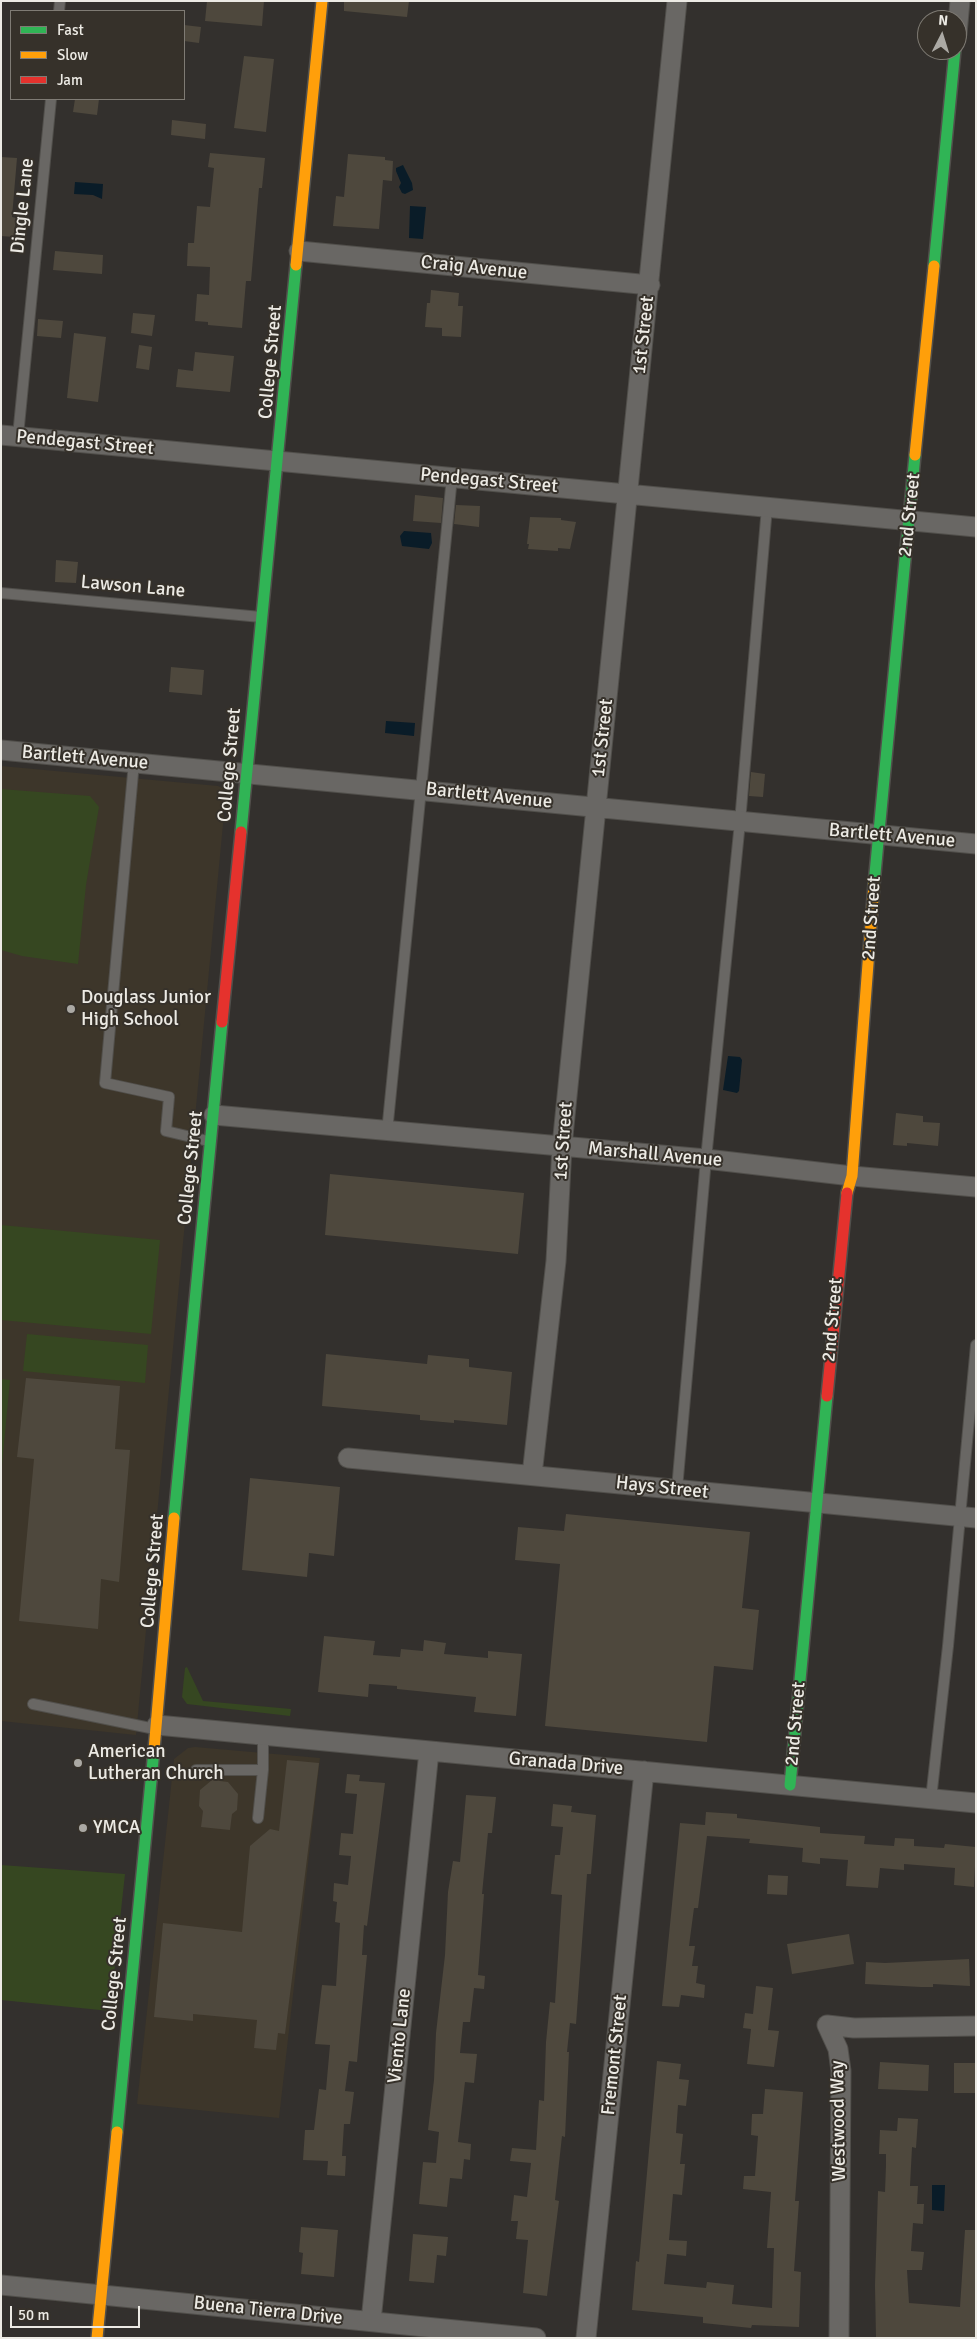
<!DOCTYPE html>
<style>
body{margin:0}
#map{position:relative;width:977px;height:2339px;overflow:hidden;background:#33302d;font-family:Signika,sans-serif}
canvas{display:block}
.frame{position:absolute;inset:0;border:2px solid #eceae4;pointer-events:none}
.legend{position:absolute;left:10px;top:10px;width:175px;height:90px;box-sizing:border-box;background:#36312a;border:1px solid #7f7b74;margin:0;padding:6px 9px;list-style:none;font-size:15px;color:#eceae4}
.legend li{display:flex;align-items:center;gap:10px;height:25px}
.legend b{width:25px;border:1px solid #7f7b74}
.north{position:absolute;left:917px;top:10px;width:50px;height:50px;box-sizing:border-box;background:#36312a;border:1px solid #7f7b74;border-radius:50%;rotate:5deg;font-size:14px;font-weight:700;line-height:20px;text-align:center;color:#eceae4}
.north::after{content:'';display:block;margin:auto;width:18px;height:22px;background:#aba9a4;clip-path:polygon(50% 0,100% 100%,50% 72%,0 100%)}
.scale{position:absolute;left:10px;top:2306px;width:130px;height:22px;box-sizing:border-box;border:2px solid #eceae4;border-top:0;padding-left:6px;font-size:15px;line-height:18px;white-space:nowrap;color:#eceae4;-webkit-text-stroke:4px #36312a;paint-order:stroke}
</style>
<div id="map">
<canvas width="977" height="2339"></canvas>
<div class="frame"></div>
<ul class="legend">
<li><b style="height:6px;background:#30b455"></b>Fast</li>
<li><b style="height:6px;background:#ff9f0a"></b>Slow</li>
<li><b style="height:6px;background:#e5322d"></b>Jam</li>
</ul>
<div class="north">N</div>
<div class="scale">50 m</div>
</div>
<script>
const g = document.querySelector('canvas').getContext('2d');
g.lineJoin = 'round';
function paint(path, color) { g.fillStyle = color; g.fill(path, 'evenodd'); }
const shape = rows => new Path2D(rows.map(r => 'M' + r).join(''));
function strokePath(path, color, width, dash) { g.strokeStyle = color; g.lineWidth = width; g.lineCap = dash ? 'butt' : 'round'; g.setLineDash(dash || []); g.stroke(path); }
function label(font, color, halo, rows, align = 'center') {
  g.font = font + ' Signika,sans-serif'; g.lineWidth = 4; g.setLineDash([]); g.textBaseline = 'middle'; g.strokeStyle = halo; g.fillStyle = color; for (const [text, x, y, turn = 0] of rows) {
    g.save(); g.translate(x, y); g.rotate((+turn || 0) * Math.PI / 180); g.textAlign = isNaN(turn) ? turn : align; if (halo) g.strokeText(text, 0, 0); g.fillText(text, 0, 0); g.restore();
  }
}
const built = shape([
 [1,766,218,786,225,789,226,793,136,1735,1,1721],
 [195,1747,320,1758,279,2118,137,2104,174,1759,188,1748]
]);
const green = shape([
 [1,789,90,796,99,807,86,885,78,964,22,956,1,950],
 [1,1225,160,1240,151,1334,1,1320],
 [27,1334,148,1345,145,1383,23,1371],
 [1,1379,10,1380,1,1476],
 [187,1667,203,1701,291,1709,290,1716,187,1704,182,1697,185,1668],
 [1,1865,125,1874,110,2011,1,2000]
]);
const water = shape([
 [403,165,412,183,413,190,405,194,402,193,399,187,401,183,396,171,396,168],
 [75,182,103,184,102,199,93,195,74,194],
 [410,206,426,207,423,239,409,238],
 [404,531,431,533,432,543,429,549,402,546,400,536],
 [386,721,415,723,414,736,385,733],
 [728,1056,740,1057,742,1060,739,1091,737,1093,723,1090],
 [932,2185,945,2185,944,2211,932,2210]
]);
const building = shape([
 [207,1,264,1,262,26,205,21],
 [344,1,409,1,407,17,344,11],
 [184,25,201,27,199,43,184,41],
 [244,56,274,59,266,132,234,128],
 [75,99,99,99,97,115,73,112],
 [172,120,206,124,205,139,171,135],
 [210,153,265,158,262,188,259,188,251,281,246,281,242,328,208,325,208,322,195,321,197,294,209,295,210,267,187,266,188,243,194,243,197,206,210,207,214,168,208,167],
 [348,154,385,157,385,160,393,161,392,181,383,180,379,229,333,226,336,196,344,197],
 [1,157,17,158,12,217,16,218,14,237,1,236],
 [55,251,103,255,102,274,53,270],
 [431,290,459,293,458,306,463,306,461,337,442,336,442,328,425,327,427,303,430,303],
 [133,313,155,315,152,336,131,333],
 [38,319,63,321,61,338,37,336],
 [74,333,106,337,98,402,67,398],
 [139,345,152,347,149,370,136,368],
 [195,352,234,356,230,392,176,387,178,369,193,371],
 [415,495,443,498,441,523,413,521],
 [456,505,480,506,479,527,454,524],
 [530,517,561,518,561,520,576,522,570,549,558,548,558,551,528,549,529,544,527,544],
 [56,560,78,562,76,583,55,582],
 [171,667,204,670,202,695,169,692],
 [751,772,765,774,763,797,749,796],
 [896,1113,923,1116,923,1122,940,1123,938,1146,907,1143,907,1146,893,1145],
 [330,1174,524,1193,518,1254,325,1235],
 [326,1354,427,1364,428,1355,469,1359,469,1367,512,1372,507,1425,454,1420,454,1423,420,1420,420,1415,322,1406],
 [26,1378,120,1386,115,1449,130,1450,119,1582,101,1579,98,1629,19,1621,34,1459,17,1457],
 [250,1478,340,1487,334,1556,309,1553,307,1577,242,1570],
 [566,1514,750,1532,742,1608,759,1610,753,1670,714,1666,707,1742,545,1726,560,1564,515,1560,518,1527,564,1531],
 [324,1636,375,1641,373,1655,400,1657,401,1649,423,1651,424,1640,446,1643,444,1654,488,1658,488,1651,522,1654,516,1716,474,1712,476,1697,397,1689,397,1686,369,1684,368,1697,318,1692],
 [287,1760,319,1763,285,2034,278,2033,276,2050,254,2048,257,2020,193,2014,193,2021,154,2017,163,1923,242,1932,250,1846,270,1829,279,1831],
 [347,1774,360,1775,359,1781,385,1783,367,1926,364,1925,362,1955,367,1955,357,2062,349,2061,345,2091,354,2092,350,2124,344,2124,342,2156,346,2156,345,2176,327,2175,328,2161,303,2160,305,2130,314,2130,319,2089,326,2090,330,2045,315,2044,322,1985,336,1986,340,1923,335,1922,337,1902,333,1901,334,1883,348,1885,351,1856,339,1855,341,1833,353,1834,357,1794,345,1793],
 [212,1780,228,1782,238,1794,237,1810,232,1814,230,1830,201,1827,203,1811,199,1806,200,1790],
 [466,1795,496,1797,492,1833,488,1833,482,1894,484,1894,478,1975,485,1976,484,1989,474,1988,470,2022,463,2022,460,2053,477,2054,474,2083,465,2082,458,2142,471,2144,470,2160,464,2159,462,2179,450,2178,447,2207,419,2204,423,2162,436,2163,439,2132,428,2130,434,2080,436,2033,445,1955,448,1892,453,1861,460,1862],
 [553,1804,572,1806,571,1812,596,1815,591,1874,587,1874,576,2024,570,2023,567,2052,569,2052,565,2137,562,2136,555,2200,559,2201,547,2296,523,2293,528,2240,516,2239,518,2221,511,2221,514,2195,527,2197,531,2163,510,2161,512,2148,536,2150,539,2100,544,2101,546,2042,550,2002,555,2003,562,1895,551,1894,555,1855,560,1855,563,1827,551,1826],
 [706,1812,737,1814,737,1818,820,1827,820,1833,865,1836,864,1844,894,1846,895,1838,914,1839,914,1846,944,1848,945,1844,976,1847,974,1887,954,1885,955,1868,904,1864,904,1870,880,1868,878,1888,846,1886,848,1860,820,1858,820,1864,802,1862,803,1848,749,1843,750,1839,707,1836,698,1908,694,1908,689,1946,695,1946,692,1966,698,1966,696,1983,705,1985,704,1998,681,1995,679,2007,662,2006,680,1823,705,1825],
 [768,1875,788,1876,787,1895,767,1894],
 [849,1934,854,1964,792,1974,787,1944],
 [969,1959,970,1986,933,1984,933,1987,921,1987,865,1984,866,1962,885,1963],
 [756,1986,773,1988,768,2030,779,2031,774,2067,747,2064,751,2029,743,2028,745,2013,753,2014],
 [657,2061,681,2064,679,2079,689,2080,686,2106,678,2105,676,2133,683,2134,680,2164,685,2164,682,2195,673,2194,669,2240,687,2241,686,2256,667,2254,664,2284,706,2288,707,2282,734,2285,732,2304,772,2308,774,2248,767,2248,771,2192,743,2189,744,2176,755,2176,758,2136,751,2135,752,2114,763,2114,765,2089,803,2092,795,2201,799,2201,794,2271,801,2272,799,2327,752,2325,751,2328,703,2323,703,2317,632,2310,636,2261,639,2262],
 [880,2062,929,2065,928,2091,878,2089],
 [954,2063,976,2063,976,2093,954,2093],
 [898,2118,918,2119,916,2148,912,2147,910,2186,918,2186,917,2204,924,2204,923,2224,913,2223,911,2251,924,2252,922,2270,907,2270,909,2303,960,2307,965,2230,976,2230,976,2338,876,2338,875,2285,878,2191,885,2192,886,2165,886,2154,879,2154,880,2130,897,2131],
 [301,2227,338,2230,334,2277,301,2274,303,2253,299,2252],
 [413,2234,448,2237,446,2256,437,2255,434,2283,409,2281]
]);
const lane = shape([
 [59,11,60,1],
 [18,436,51,99],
 [1,593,261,617],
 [134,762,105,1083,169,1097,166,1131,208,1141],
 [387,1132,452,477],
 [677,1489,706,1159,740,822,767,507],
 [33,1704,155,1729],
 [196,1770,263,1770],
 [931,1799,948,1646,976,1345],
 [258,1818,263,1770,263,1735]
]);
const street = shape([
 [957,34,960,1],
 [299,251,650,285],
 [1,435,976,527],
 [1,750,976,844],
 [214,1115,706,1159,852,1176,976,1187],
 [348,1458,976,1518],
 [532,1475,556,1261,562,1146,677,1],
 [157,1725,976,1803],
 [1,2285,536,2338],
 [371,2321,429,1751],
 [586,2338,644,1771],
 [839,2338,841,2071,838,2049,827,2025,854,2028,976,2026]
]);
const fast = shape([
 [934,266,955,50],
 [241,832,296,265],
 [874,884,915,455],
 [174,1518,222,1022],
 [790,1785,827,1396],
 [117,2132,154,1750]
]);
const slow = shape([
 [296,265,322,1],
 [915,455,934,266],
 [847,1193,852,1176,874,884],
 [154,1750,174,1518],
 [97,2338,117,2132]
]);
const jam = shape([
 [222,1022,241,832],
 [827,1396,847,1193]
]);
const markers = [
 [71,1009,5,"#aba9a4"],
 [78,1763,5,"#aba9a4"],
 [83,1828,5,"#aba9a4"]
];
const streetNames = [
 ["Dingle Lane",23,206,-84],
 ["Craig Avenue",474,268,6],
 ["1st Street",644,335,-84],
 ["College Street",271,362,-85],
 ["Pendegast Street",85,443,5],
 ["Pendegast Street",489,481,5],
 ["2nd Street",910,515,-84],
 ["Lawson Lane",133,587,5],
 ["1st Street",603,738,-84],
 ["Bartlett Avenue",85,758,5],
 ["College Street",230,765,-85],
 ["Bartlett Avenue",489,796,6],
 ["Bartlett Avenue",892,836,5],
 ["2nd Street",872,918,-86],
 ["1st Street",564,1141,-86],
 ["Marshall Avenue",655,1155,5],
 ["College Street",191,1168,-84],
 ["2nd Street",833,1320,-85],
 ["Hays Street",662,1488,6],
 ["College Street",153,1571,-85],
 ["2nd Street",796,1724,-85],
 ["Granada Drive",566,1764,5],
 ["College Street",115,1974,-84],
 ["Viento Lane",400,2036,-84],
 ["Fremont Street",615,2055,-84],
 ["Westwood Way",839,2121,-91],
 ["Buena Tierra Drive",268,2311,6]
];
const poiNames = [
 ["Douglass Junior",81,998],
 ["High School",81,1020],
 ["American",88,1752],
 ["Lutheran Church",88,1774],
 ["YMCA",93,1828]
];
paint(built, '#3d362a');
paint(green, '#364721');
paint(water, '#0a1c28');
paint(building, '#4e483d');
strokePath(lane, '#514f4b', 12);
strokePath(street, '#514f4b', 21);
strokePath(fast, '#514f4b', 14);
strokePath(slow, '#514f4b', 14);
strokePath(jam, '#514f4b', 14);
strokePath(lane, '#696764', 10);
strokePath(street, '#696764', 19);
strokePath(fast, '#30b455', 11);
strokePath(slow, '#ff9f0a', 11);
strokePath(jam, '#e5322d', 11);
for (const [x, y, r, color] of markers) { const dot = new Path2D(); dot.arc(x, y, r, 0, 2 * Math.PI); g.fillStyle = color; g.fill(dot); strokePath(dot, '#36312a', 2); }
label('19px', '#eceae4', '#36312a', streetNames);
label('19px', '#eceae4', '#36312a', poiNames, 'left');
</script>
